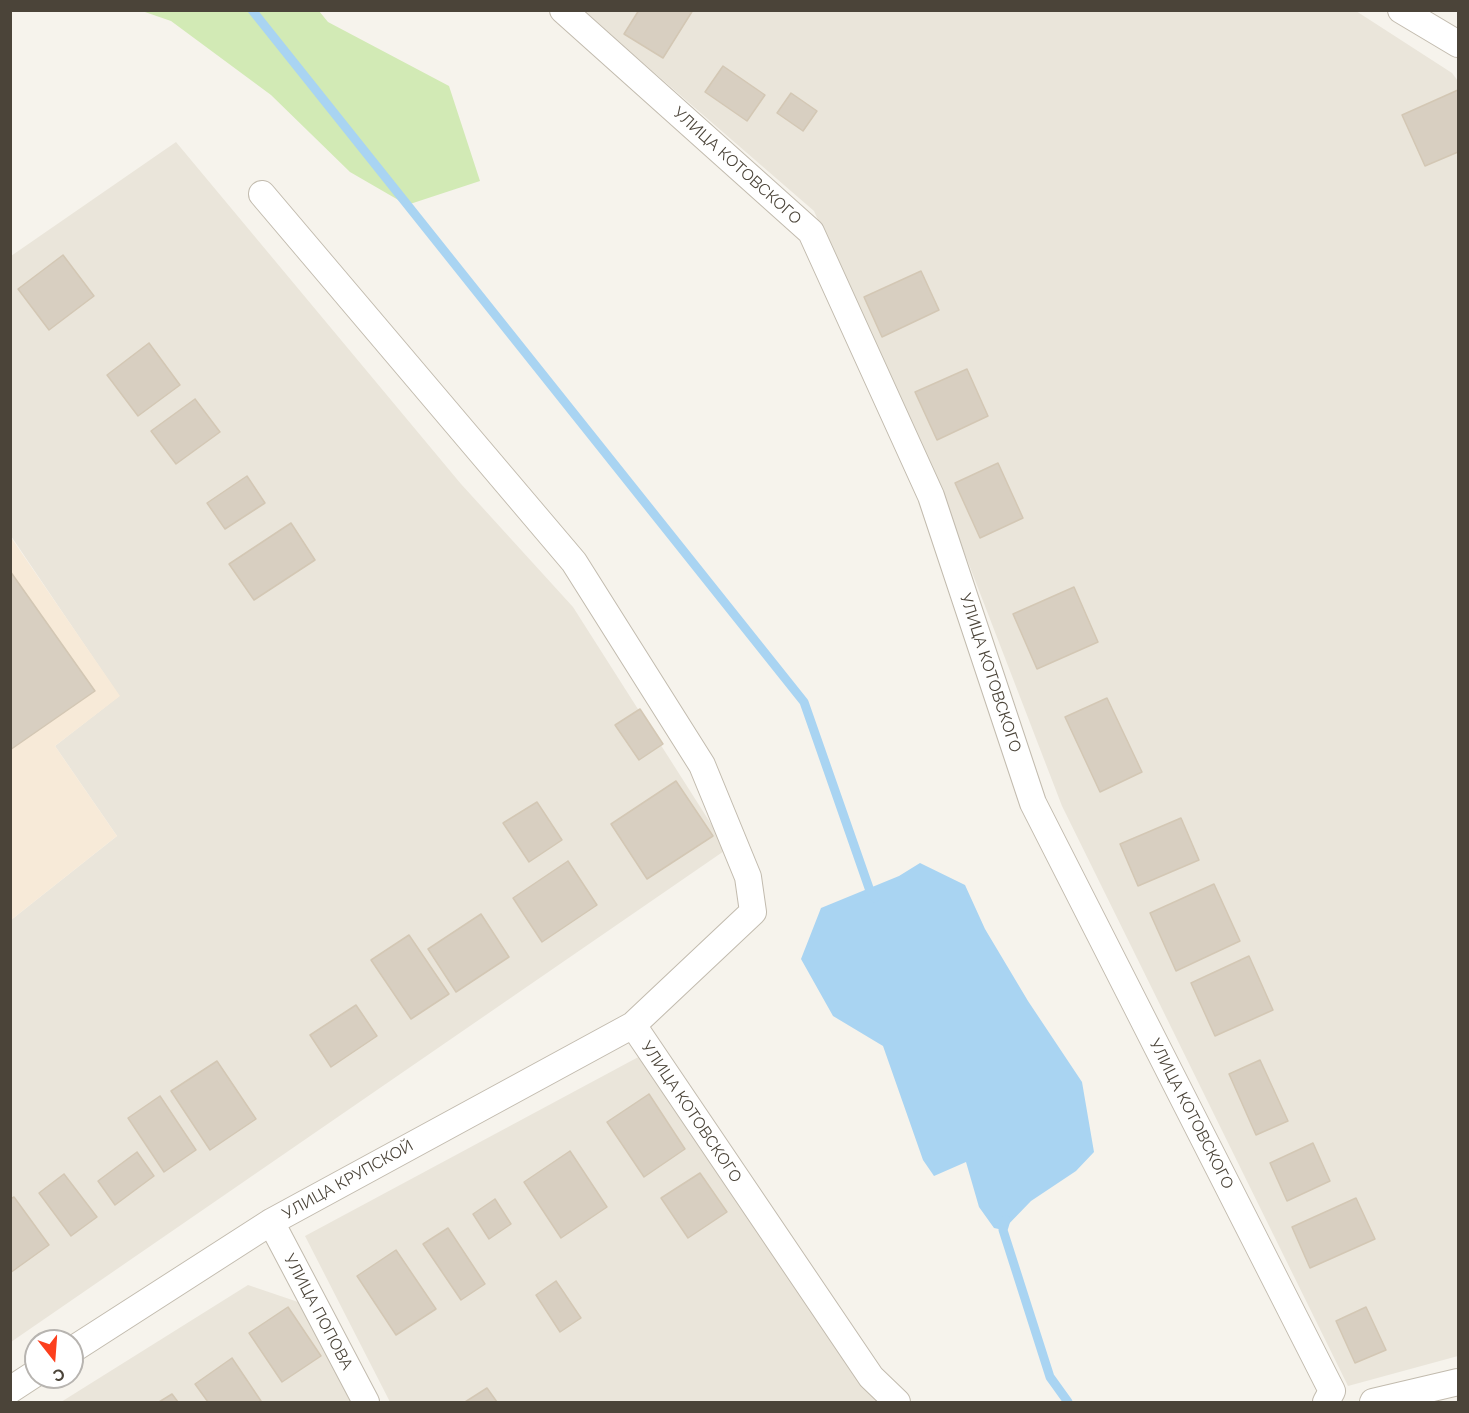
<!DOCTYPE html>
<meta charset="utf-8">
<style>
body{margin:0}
#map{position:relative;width:1469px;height:1413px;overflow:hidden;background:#f6f3ec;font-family:Raleway,sans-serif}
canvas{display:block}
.frame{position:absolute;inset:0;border:12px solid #4b4439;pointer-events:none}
.north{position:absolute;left:24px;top:1329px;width:60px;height:60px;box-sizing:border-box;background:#fff;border:2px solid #b7b4b0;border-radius:50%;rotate:163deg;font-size:16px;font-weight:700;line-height:24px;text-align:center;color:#4b4439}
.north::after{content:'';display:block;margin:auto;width:21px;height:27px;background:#fc3f1d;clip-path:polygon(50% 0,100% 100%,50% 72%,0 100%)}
</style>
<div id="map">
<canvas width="1469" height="1413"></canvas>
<div class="frame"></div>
<div class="north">С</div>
</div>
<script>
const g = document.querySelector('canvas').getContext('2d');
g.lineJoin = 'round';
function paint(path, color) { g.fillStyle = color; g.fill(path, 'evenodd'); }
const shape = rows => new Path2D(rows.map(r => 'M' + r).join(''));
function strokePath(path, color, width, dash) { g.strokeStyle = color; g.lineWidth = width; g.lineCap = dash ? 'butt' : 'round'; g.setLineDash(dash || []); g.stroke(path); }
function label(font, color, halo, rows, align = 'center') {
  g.font = font + ' Raleway,sans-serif'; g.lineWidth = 5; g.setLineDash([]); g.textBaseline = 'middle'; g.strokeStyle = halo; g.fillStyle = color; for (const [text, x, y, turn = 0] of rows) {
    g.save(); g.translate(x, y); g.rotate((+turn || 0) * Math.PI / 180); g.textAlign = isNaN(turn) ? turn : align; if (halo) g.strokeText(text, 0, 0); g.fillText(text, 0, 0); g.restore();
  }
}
const residential = shape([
 [583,11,1356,11,1452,73,1458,81,1458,1356,1348,1386,1062,806,943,497,814,211],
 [176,142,461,484,573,607,727,849,11,1342,11,920,117,836,55,746,119,696,11,536,11,256],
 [644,1054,891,1402,390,1402,305,1236],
 [248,1285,304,1304,353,1402,61,1402]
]);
const commercial = shape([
 [10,536,120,696,55,746,117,836,11,920]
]);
const green = shape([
 [142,11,319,11,328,22,449,86,480,181,407,205,350,172,271,95,171,21]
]);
const water = shape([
 [920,863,965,885,985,929,1028,1001,1082,1082,1094,1152,1076,1171,1031,1201,1003,1230,994,1228,979,1207,966,1162,934,1176,923,1160,883,1046,833,1016,801,959,821,908,899,876]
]);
const stream = shape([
 [252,10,804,702,869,888,875,898],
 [1006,1220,1003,1230,1050,1377,1068,1402]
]);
const building = shape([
 [639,10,693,10,663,58,624,34,639,10],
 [723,66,765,95,747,121,705,92,723,66],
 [1458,90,1458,152,1425,166,1402,115,1458,90],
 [791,93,817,111,803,131,777,113,791,93],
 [63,255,94,296,49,330,18,289,63,255],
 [921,271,939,310,882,337,864,297,921,271],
 [149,343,180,385,138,416,107,375,149,343],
 [967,369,988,416,937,440,915,392,967,369],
 [195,399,220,432,176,464,151,431,195,399],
 [998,463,1023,518,980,538,955,483,998,463],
 [247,476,265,503,225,529,207,503,247,476],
 [291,523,315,560,254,600,229,564,291,523],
 [10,571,95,691,10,750,10,571],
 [1074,587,1098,642,1037,669,1013,614,1074,587],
 [1107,698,1142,772,1100,792,1065,717,1107,698],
 [640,709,663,744,639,760,615,725,640,709],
 [676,781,713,836,647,879,611,824,676,781],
 [537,802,562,840,529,862,503,823,537,802],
 [1181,818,1199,860,1138,886,1120,844,1181,818],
 [568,861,597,905,542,942,513,898,568,861],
 [1214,884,1240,941,1176,971,1150,913,1214,884],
 [481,914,509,957,456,992,428,949,481,914],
 [409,935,449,994,411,1019,371,960,409,935],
 [1249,956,1273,1010,1215,1036,1191,983,1249,956],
 [356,1005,377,1036,331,1067,310,1035,356,1005],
 [1260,1060,1288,1121,1256,1135,1229,1074,1260,1060],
 [217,1061,256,1119,210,1150,171,1091,217,1061],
 [649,1094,685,1149,644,1177,607,1122,649,1094],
 [160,1096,196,1150,164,1172,128,1118,160,1096],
 [1313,1143,1330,1181,1287,1201,1270,1163,1313,1143],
 [570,1151,607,1207,561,1238,524,1182,570,1151],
 [137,1152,154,1176,115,1205,98,1181,137,1152],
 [700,1173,727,1212,688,1238,661,1198,700,1173],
 [64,1174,97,1217,71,1236,39,1193,64,1174],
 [14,1197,49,1245,10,1273,10,1199,14,1197],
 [1356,1198,1375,1239,1310,1268,1292,1227,1356,1198],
 [495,1199,511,1224,489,1239,473,1214,495,1199],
 [448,1228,485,1284,461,1300,423,1244,448,1228],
 [396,1250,436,1309,396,1335,357,1276,396,1250],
 [556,1281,581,1318,560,1332,536,1295,556,1281],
 [288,1307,321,1356,282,1382,249,1333,288,1307],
 [1366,1307,1386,1350,1355,1363,1336,1321,1366,1307],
 [232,1358,261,1401,258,1402,208,1402,195,1384,232,1358],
 [487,1388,497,1402,465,1402,487,1388],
 [172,1394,178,1402,159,1402,172,1394]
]);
const minor = shape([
 [563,10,811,232,931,496,1033,803,1332,1391,1326,1402],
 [1401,10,1458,44],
 [262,194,574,562,702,765,748,877,753,912,633,1025,871,1377,897,1402],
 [271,1222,366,1402],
 [72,1350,271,1222,633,1025],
 [10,1390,36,1373],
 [1373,1402,1458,1382]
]);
const streetNames = [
 ["УЛИЦА КОТОВСКОГО",737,166,42],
 ["УЛИЦА КОТОВСКОГО",990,673,72],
 ["УЛИЦА КОТОВСКОГО",691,1112,56],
 ["УЛИЦА КОТОВСКОГО",1191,1114,63],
 ["УЛИЦА КРУПСКОЙ",348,1180,-29],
 ["УЛИЦА ПОПОВА",318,1312,62]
];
paint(residential, '#eae5da');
paint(commercial, '#f7ead8');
paint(green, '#d2eab5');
paint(water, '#a9d4f2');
strokePath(stream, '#a9d4f2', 9);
paint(building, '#d8cfc1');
strokePath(building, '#d3c7b4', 1.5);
strokePath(minor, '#c2bbae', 28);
strokePath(minor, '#fff', 26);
label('16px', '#4b4439', '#fff', streetNames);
</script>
